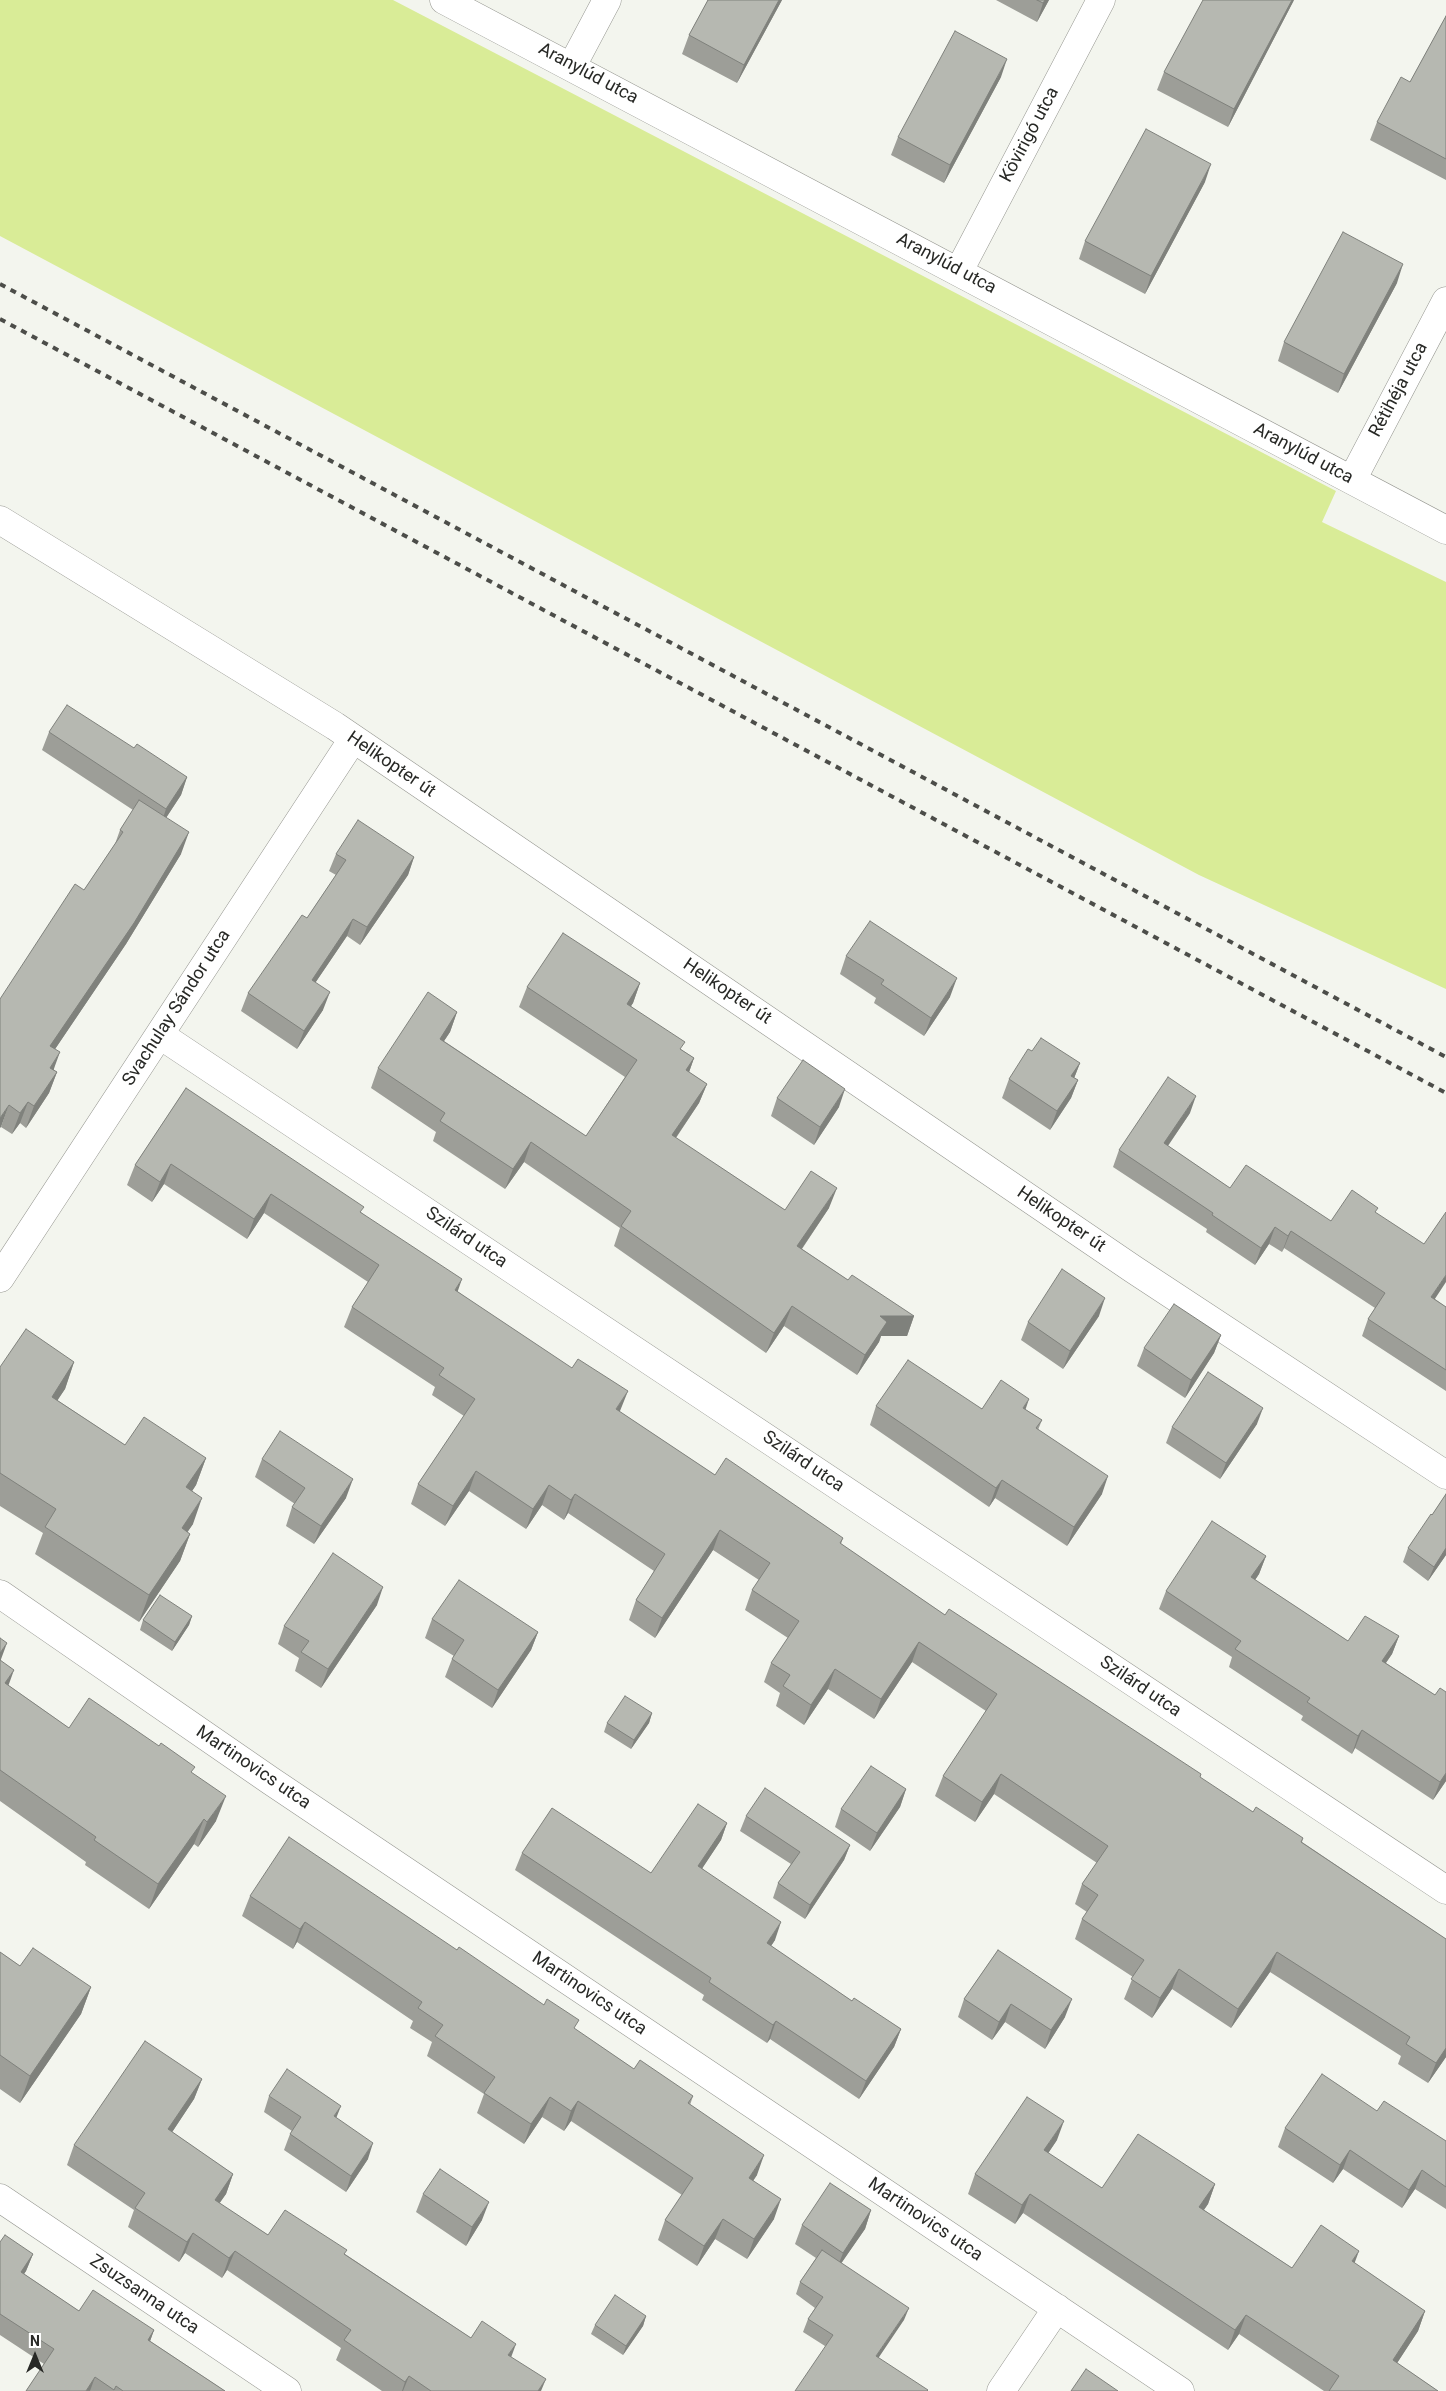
<!DOCTYPE html>
<meta charset="utf-8">
<style>
body{margin:0}
#map{position:relative;width:1446px;height:2391px;overflow:hidden;background:#f3f5ee;font-family:Roboto,sans-serif}
canvas{display:block}
.north{position:absolute;left:10px;top:2331px;width:50px;height:50px;-webkit-text-stroke:4px #fff;paint-order:stroke;rotate:0deg;font-size:14px;font-weight:700;line-height:20px;text-align:center;color:#282926}
.north::after{content:'';display:block;margin:auto;width:18px;height:22px;background:#282926;clip-path:polygon(50% 0,100% 100%,50% 72%,0 100%)}
</style>
<div id="map">
<canvas width="1446" height="2391"></canvas>
<div class="north">N</div>
</div>
<script>
const g = document.querySelector('canvas').getContext('2d');
g.lineJoin = 'round';
function paint(path, color) { g.fillStyle = color; g.fill(path, 'evenodd'); }
const shape = rows => new Path2D(rows.map(r => 'M' + r).join(''));
function strokePath(path, color, width, dash) { g.strokeStyle = color; g.lineWidth = width; g.lineCap = dash ? 'butt' : 'round'; g.setLineDash(dash || []); g.stroke(path); }
function label(font, color, halo, rows, align = 'center') {
  g.font = font + ' Roboto,sans-serif'; g.lineWidth = 4; g.setLineDash([]); g.textBaseline = 'middle'; g.strokeStyle = halo; g.fillStyle = color; for (const [text, x, y, turn = 0] of rows) {
    g.save(); g.translate(x, y); g.rotate((+turn || 0) * Math.PI / 180); g.textAlign = isNaN(turn) ? turn : align; if (halo) g.strokeText(text, 0, 0); g.fillText(text, 0, 0); g.restore();
  }
}
const green = shape([
 [0,0,393,0,1336,491,1322,522,1446,582,1446,989,1199,875,0,236]
]);
const minor = shape([
 [444,0,1446,530],
 [572,66,607,0],
 [959,271,1101,0],
 [1352,480,1446,301],
 [160,1035,1446,1890],
 [0,1278,353,739],
 [0,1594,271,1781,1180,2391],
 [0,2198,287,2391],
 [1001,2391,1057,2308]
]);
const tertiary = shape([
 [0,520,335,726,1133,1269,1446,1475]
]);
const rail = shape([
 [0,284,1446,1057],
 [0,319,1446,1093]
]);
const wall = shape([
 [708,0,782,0,737,83,682,54,689,35],
 [996,0,1049,0,1037,22],
 [1294,0,1228,127,1157,90,1164,72],
 [1446,16,1446,180,1370,140,1377,122,1410,82],
 [1001,77,944,183,891,155,898,137],
 [1205,182,1145,294,1079,259,1085,241],
 [1397,283,1338,393,1278,361,1284,342],
 [49,732,134,748,187,777,181,795,166,818,181,854,126,944,55,1049,54,1070,57,1072,49,1093,26,1128,20,1123,12,1134,1,1127,84,890,115,844,120,830,133,810,42,750],
 [336,854,414,857,408,875,360,945,347,936,315,983,323,1010,297,1049,241,1011,248,993,307,918,336,875,329,871],
 [846,956,950,997,924,1036,874,1003,876,998,840,974],
 [640,983,633,1003,631,1006,682,1050,694,1058,689,1072,707,1084,699,1103,676,1138,785,1210,829,1208,802,1249,848,1280,914,1316,907,1336,881,1336,879,1342,857,1375,784,1326,766,1353,614,1246,620,1228,524,1162,505,1189,433,1141,436,1132,371,1088,378,1068,457,1012,450,1032,444,1041,586,1136,625,1077,519,1007,527,987],
 [1080,1063,1074,1078,1078,1080,1071,1098,1050,1130,1002,1098,1009,1079],
 [186,1088,362,1213,457,1291,620,1412,715,1475,843,1538,841,1544,945,1615,1253,1812,1303,1838,1302,1842,1446,1939,1446,2057,1428,2083,1398,2064,1401,2056,1270,1972,1231,2028,1172,1989,1152,2018,1124,1999,1133,1977,1075,1939,1082,1919,1087,1912,1075,1904,1082,1884,1097,1863,994,1794,975,1822,935,1796,943,1776,986,1711,912,1662,874,1719,828,1689,804,1725,776,1706,780,1693,764,1682,771,1663,788,1638,745,1610,752,1590,759,1580,713,1550,655,1638,629,1620,636,1600,654,1571,568,1513,564,1520,542,1505,526,1529,469,1491,445,1526,411,1504,418,1484,464,1416,432,1395,435,1387,344,1327,352,1307,368,1282,264,1213,247,1239,164,1184,152,1202,127,1185,135,1165],
 [777,1098,839,1107,814,1145,771,1116],
 [1190,1113,1168,1146,1230,1188,1331,1221,1376,1213,1435,1299,1446,1307,1446,1391,1362,1336,1368,1319,1375,1308,1284,1248,1282,1252,1269,1244,1255,1265,1206,1232,1207,1229,1113,1167,1119,1150],
 [1099,1316,1063,1369,1021,1340,1028,1322],
 [1221,1335,1214,1353,1185,1398,1137,1366,1144,1348],
 [74,1362,65,1389,57,1400,125,1445,206,1458,196,1485,192,1491,193,1524,187,1532,190,1534,180,1561,139,1622,35,1554,43,1533,0,1506,0,1367],
 [876,1406,1025,1409,1042,1420,1038,1430,1102,1494,1067,1546,995,1498,989,1507,870,1425],
 [1257,1424,1220,1479,1166,1443,1172,1427],
 [262,1459,346,1498,314,1544,286,1526,292,1507,295,1504,255,1477],
 [1446,1494,1446,1555,1428,1581,1403,1562,1408,1548,1432,1515],
 [1266,1556,1259,1574,1255,1580,1348,1641,1399,1636,1392,1654,1386,1663,1435,1695,1446,1692,1446,1781,1433,1800,1355,1748,1352,1754,1301,1720,1303,1716,1229,1667,1232,1657,1159,1609,1166,1591],
 [377,1605,321,1688,295,1671,299,1658,278,1644,284,1626],
 [192,1616,189,1625,172,1651,140,1630,143,1620],
 [432,1619,538,1632,531,1650,492,1708,445,1677,452,1659,454,1656,425,1638],
 [0,1638,1,1660,8,1685,69,1728,192,1773,216,1821,198,1847,194,1844,149,1909,85,1865,86,1862,0,1801],
 [652,1713,649,1723,631,1749,604,1732,607,1723],
 [906,1789,900,1807,870,1851,835,1827,841,1809],
 [746,1816,850,1845,844,1860,805,1919,773,1898,778,1883,791,1864,740,1831],
 [727,1823,721,1840,702,1868,775,1940,771,1946,852,2001,901,2029,894,2047,859,2099,770,2039,767,2043,702,2000,704,1995,515,1870,522,1853,651,1873],
 [250,1896,457,1950,634,2069,693,2096,690,2105,757,2175,753,2180,774,2219,747,2259,715,2239,697,2266,658,2240,665,2220,682,2195,571,2121,564,2131,542,2117,524,2144,477,2113,484,2094,427,2056,432,2042,410,2028,413,2021,297,1942,293,1949,242,1916],
 [998,1950,1065,2017,1045,2049,1005,2022,992,2040,958,2017,964,1999],
 [0,1952,20,1966,91,1987,81,2014,20,2103,0,2089],
 [202,2079,194,2099,172,2132,233,2174,226,2194,219,2203,268,2235,345,2254,471,2338,511,2357,541,2391,382,2391,336,2360,341,2348,227,2270,222,2278,185,2253,179,2262,128,2227,134,2210,67,2165,74,2145],
 [269,2096,368,2159,346,2192,284,2150,290,2134,292,2131,264,2112],
 [1377,2111,1446,2141,1446,2209,1415,2189,1402,2208,1343,2169,1333,2183,1278,2147,1285,2128],
 [1057,2140,1048,2153,1102,2188,1215,2184,1208,2204,1204,2210,1292,2268,1354,2263,1425,2311,1418,2331,1397,2363,1438,2391,1324,2391,1239,2334,1228,2350,1023,2213,1015,2224,968,2194,975,2174],
 [423,2194,482,2220,466,2246,416,2212],
 [871,2210,865,2229,841,2263,904,2320,825,2346,803,2332,808,2319,815,2308,796,2294,800,2282,816,2258,795,2244,802,2225],
 [0,2242,33,2254,26,2271,24,2274,79,2311,154,2330,150,2341,225,2391,26,2391,44,2364,0,2335],
 [646,2316,643,2326,623,2355,591,2334,595,2325]
]);
const shadedWall = shape([
 [779,0,782,0,737,83,744,65],
 [1045,0,1049,0,1037,22,1043,3],
 [1292,0,1294,0,1228,127,1234,109],
 [1007,59,1001,77,944,183,950,165],
 [1211,164,1205,182,1145,294,1151,276],
 [1403,264,1397,283,1338,393,1344,374],
 [187,777,181,795,160,827,166,809],
 [189,832,181,854,126,944,43,1067,50,1046],
 [414,857,408,875,360,945,367,927],
 [353,919,347,936,305,998,312,980],
 [957,978,950,997,924,1036,931,1018],
 [640,983,633,1003,619,1024,627,1004],
 [330,992,323,1010,297,1049,304,1031],
 [457,1012,450,1032,432,1059,440,1039],
 [60,1052,52,1074,50,1068],
 [694,1058,687,1078,686,1070],
 [1080,1063,1073,1081,1071,1076],
 [57,1072,49,1093,26,1128,34,1106],
 [1078,1080,1071,1098,1050,1130,1057,1111],
 [707,1084,699,1103,664,1155,672,1135],
 [845,1089,839,1107,814,1145,820,1127],
 [1196,1096,1190,1113,1158,1160,1164,1143],
 [28,1102,20,1123,12,1134,20,1113],
 [9,1105,1,1127,0,1128,0,1118],
 [531,1142,524,1162,505,1189,513,1169],
 [171,1164,164,1184,152,1202,160,1182],
 [837,1188,829,1208,790,1266,797,1246],
 [271,1194,264,1213,247,1239,254,1219],
 [1275,1227,1269,1244,1255,1265,1261,1248],
 [1291,1231,1284,1248,1282,1252,1288,1236],
 [1446,1275,1446,1282,1425,1314,1431,1297],
 [462,1279,455,1299,455,1290],
 [1105,1298,1099,1316,1063,1369,1070,1351],
 [792,1306,784,1326,766,1353,774,1333],
 [880,1316,914,1316,907,1336,881,1336,879,1342,857,1375],
 [1221,1335,1214,1353,1185,1398,1191,1380],
 [74,1362,65,1389,42,1424,52,1397],
 [628,1391,620,1411,609,1429,616,1409],
 [1029,1399,1023,1417,1023,1408],
 [1263,1408,1257,1424,1220,1479,1226,1463],
 [206,1458,196,1485,177,1514,186,1487],
 [476,1471,469,1491,445,1526,453,1506],
 [1108,1476,1102,1494,1067,1546,1074,1527],
 [353,1479,346,1498,314,1544,321,1526],
 [1002,1480,995,1498,989,1507,996,1488],
 [549,1485,542,1505,526,1529,533,1509],
 [575,1494,568,1513,564,1520,571,1500],
 [202,1498,193,1524,172,1555,182,1528],
 [720,1530,713,1550,655,1638,662,1618],
 [190,1534,180,1561,139,1622,149,1595],
 [1446,1548,1446,1555,1428,1581,1434,1567],
 [1266,1556,1259,1574,1245,1595,1251,1577],
 [383,1587,377,1605,321,1688,328,1669],
 [192,1616,189,1625,172,1651,175,1642],
 [538,1632,531,1650,492,1708,498,1690],
 [1399,1636,1392,1654,1375,1678,1382,1661],
 [919,1642,912,1662,874,1719,881,1699],
 [7,1643,0,1662,0,1653],
 [835,1669,828,1689,804,1725,811,1705],
 [14,1670,5,1695,5,1683],
 [652,1713,649,1723,631,1749,634,1740],
 [1362,1730,1355,1748,1352,1754,1358,1736],
 [1446,1773,1446,1781,1433,1800,1440,1782],
 [1001,1774,994,1794,975,1822,982,1802],
 [906,1789,900,1807,870,1851,877,1833],
 [226,1796,216,1821,198,1847,207,1822],
 [204,1819,194,1844,149,1909,158,1884],
 [727,1823,721,1840,692,1884,698,1866],
 [850,1845,844,1860,805,1919,810,1905],
 [305,1922,297,1942,293,1949,300,1929],
 [781,1922,775,1940,761,1961,767,1943],
 [1277,1952,1270,1972,1231,2028,1238,2009],
 [1179,1969,1172,1989,1152,2018,1160,1998],
 [91,1987,81,2014,20,2103,30,2076],
 [1072,1999,1065,2017,1045,2049,1051,2030],
 [1011,2004,1005,2022,992,2040,999,2022],
 [776,2021,770,2039,767,2043,773,2025],
 [901,2029,894,2047,859,2099,866,2081],
 [1446,2048,1446,2057,1428,2083,1436,2063],
 [202,2079,194,2099,161,2149,168,2129],
 [550,2097,542,2117,524,2144,531,2124],
 [578,2101,571,2121,564,2131,571,2111],
 [341,2106,335,2121,334,2116],
 [1064,2121,1057,2140,1037,2170,1044,2150],
 [373,2143,368,2159,346,2192,351,2176],
 [1350,2150,1343,2169,1333,2183,1340,2165],
 [764,2155,757,2175,742,2198,749,2178],
 [1422,2170,1415,2189,1402,2208,1409,2190],
 [233,2174,226,2194,208,2220,215,2200],
 [1215,2184,1208,2204,1192,2226,1199,2207],
 [1030,2194,1023,2213,1015,2224,1022,2205],
 [781,2199,774,2219,747,2259,754,2239],
 [489,2202,482,2220,466,2246,472,2227],
 [871,2210,865,2229,836,2271,843,2253],
 [723,2219,715,2239,697,2266,704,2246],
 [193,2233,185,2253,179,2262,187,2242],
 [235,2251,227,2270,222,2278,229,2258],
 [1359,2251,1352,2270,1352,2261],
 [33,2254,26,2271,14,2289,21,2272],
 [909,2308,904,2320,871,2369,876,2356],
 [1425,2311,1418,2331,1386,2380,1393,2360],
 [1246,2315,1239,2334,1228,2350,1235,2330],
 [646,2316,643,2326,623,2355,626,2346],
 [154,2330,148,2347,148,2340],
 [516,2344,509,2363,508,2355],
 [409,2376,403,2391,402,2391,405,2382],
 [95,2377,90,2391,86,2391],
 [546,2379,541,2391,538,2391]
]);
const building = shape([
 [708,0,779,0,744,65,689,35,708,0],
 [1037,0,1045,0,1043,3,1037,0],
 [1203,0,1292,0,1234,109,1164,72,1203,0],
 [1446,16,1446,159,1377,122,1401,77,1410,82,1446,16],
 [955,31,1007,59,950,165,898,137,955,31],
 [1146,129,1211,164,1151,276,1085,241,1146,129],
 [1343,232,1403,264,1344,374,1284,342,1343,232],
 [67,705,134,748,137,744,187,777,166,809,49,732,67,705],
 [139,800,189,832,134,923,50,1046,60,1052,50,1068,57,1072,34,1106,28,1102,20,1113,9,1105,0,1118,0,999,75,884,84,890,123,832,120,830,139,800],
 [358,820,414,857,367,927,353,919,312,980,330,992,304,1031,248,993,302,915,307,918,346,860,336,854,358,820],
 [870,921,957,978,931,1018,881,984,884,980,846,956,870,921],
 [563,933,640,983,627,1004,685,1042,680,1049,694,1058,686,1070,707,1084,672,1135,785,1210,811,1171,837,1188,797,1246,848,1280,852,1275,914,1316,880,1316,887,1322,865,1355,792,1306,774,1333,621,1226,631,1211,531,1142,513,1169,440,1121,445,1113,378,1068,428,992,457,1012,440,1039,586,1136,637,1060,527,987,563,933],
 [1041,1038,1080,1063,1071,1076,1078,1080,1057,1111,1009,1079,1028,1049,1032,1051,1041,1038],
 [803,1060,845,1089,820,1127,777,1098,803,1060],
 [1168,1077,1196,1096,1164,1143,1230,1188,1246,1165,1331,1221,1352,1190,1378,1208,1375,1212,1424,1244,1446,1212,1446,1275,1431,1297,1446,1307,1446,1370,1368,1319,1385,1293,1291,1231,1288,1236,1275,1227,1261,1248,1212,1215,1213,1213,1119,1150,1168,1077],
 [186,1088,364,1207,360,1212,462,1279,455,1290,572,1368,578,1359,628,1391,616,1409,715,1475,726,1458,843,1538,840,1543,945,1615,949,1609,1201,1774,1200,1777,1253,1812,1256,1807,1303,1838,1301,1842,1446,1939,1446,2048,1436,2063,1406,2044,1410,2037,1277,1952,1238,2009,1179,1969,1160,1998,1131,1979,1144,1960,1082,1919,1098,1895,1082,1884,1108,1846,1001,1774,982,1802,943,1776,997,1694,919,1642,881,1699,835,1669,811,1705,783,1686,790,1675,771,1663,799,1621,752,1590,770,1563,720,1530,662,1618,636,1600,665,1554,575,1494,571,1500,549,1485,533,1509,476,1471,453,1506,418,1484,475,1399,439,1375,444,1368,352,1307,379,1265,271,1194,254,1219,171,1164,160,1182,135,1165,186,1088],
 [1062,1269,1105,1298,1070,1351,1028,1322,1062,1269],
 [1174,1304,1221,1335,1191,1380,1144,1348,1174,1304],
 [26,1329,74,1362,52,1397,125,1445,144,1417,206,1458,186,1487,202,1498,182,1528,190,1534,149,1595,45,1527,56,1509,0,1473,0,1367,26,1329],
 [908,1360,982,1409,1001,1380,1029,1399,1023,1408,1042,1420,1036,1428,1108,1476,1074,1527,1002,1480,996,1488,876,1406,908,1360],
 [1208,1372,1263,1408,1226,1463,1172,1427,1208,1372],
 [280,1431,353,1479,321,1526,292,1507,305,1488,262,1459,280,1431],
 [1446,1494,1446,1548,1434,1567,1408,1548,1431,1514,1432,1515,1446,1494],
 [1212,1521,1266,1556,1251,1577,1348,1641,1365,1616,1399,1636,1382,1661,1435,1695,1440,1688,1446,1692,1446,1773,1440,1782,1362,1730,1358,1736,1307,1702,1310,1698,1235,1649,1241,1641,1166,1591,1212,1521],
 [333,1553,383,1587,328,1669,301,1652,309,1641,284,1626,333,1553],
 [459,1580,538,1632,498,1690,452,1659,464,1640,432,1619,459,1580],
 [160,1595,192,1616,175,1642,143,1620,160,1595],
 [0,1638,7,1643,0,1653,0,1638],
 [0,1660,14,1670,5,1683,69,1728,89,1698,159,1746,161,1743,195,1767,191,1772,226,1796,207,1822,204,1819,158,1884,94,1840,96,1837,0,1770,0,1660],
 [625,1696,652,1713,634,1740,607,1723,625,1696],
 [871,1766,906,1789,877,1833,841,1809,871,1766],
 [765,1788,850,1845,810,1905,778,1883,800,1852,746,1816,765,1788],
 [698,1804,727,1823,698,1866,781,1922,767,1943,852,2001,854,1998,901,2029,866,2081,776,2021,773,2025,709,1982,711,1978,522,1853,552,1808,651,1873,698,1804],
 [289,1837,457,1950,459,1947,544,2005,547,1999,579,2020,574,2028,634,2069,640,2060,693,2096,688,2103,764,2155,749,2178,781,2199,754,2239,723,2219,704,2246,665,2220,693,2178,578,2101,571,2111,550,2097,531,2124,484,2093,495,2077,435,2036,443,2025,418,2008,422,2002,305,1922,300,1929,250,1896,289,1837],
 [33,1948,91,1987,30,2076,0,2055,0,1952,20,1966,33,1948],
 [998,1950,1072,1999,1051,2030,1011,2004,999,2022,964,1999,998,1950],
 [145,2041,202,2079,168,2129,233,2174,215,2200,268,2235,285,2210,347,2250,344,2254,471,2338,482,2321,516,2344,508,2355,546,2379,538,2391,431,2391,409,2376,405,2382,344,2340,351,2330,235,2251,229,2258,193,2233,187,2242,135,2208,145,2193,74,2145,145,2041],
 [287,2069,341,2106,334,2116,373,2143,351,2176,290,2134,301,2117,269,2096,287,2069],
 [1322,2074,1377,2111,1384,2101,1446,2141,1446,2187,1422,2170,1409,2190,1350,2150,1340,2165,1285,2128,1322,2074],
 [1027,2097,1064,2121,1044,2150,1102,2188,1138,2134,1215,2184,1199,2207,1292,2268,1321,2225,1359,2251,1352,2261,1425,2311,1393,2360,1438,2391,1329,2391,1339,2376,1246,2315,1235,2330,1030,2194,1022,2205,975,2174,1027,2097],
 [440,2169,489,2202,472,2227,423,2194,440,2169],
 [830,2183,871,2210,843,2253,802,2225,830,2183],
 [5,2235,33,2254,21,2272,79,2311,93,2290,154,2330,148,2340,225,2391,123,2391,116,2386,114,2390,95,2377,86,2391,26,2391,54,2349,0,2314,0,2242,5,2235],
 [822,2250,909,2308,876,2356,928,2390,927,2391,795,2391,833,2335,808,2319,823,2297,800,2282,822,2250],
 [615,2295,646,2316,626,2346,595,2325,615,2295],
 [1086,2369,1118,2391,1071,2391,1086,2369]
]);
const streetNames = [
 ["Aranylúd utca",588,74,28],
 ["Kövirigó utca",1030,135,-62],
 ["Aranylúd utca",946,264,28],
 ["Rétihéja utca",1399,390,-62],
 ["Aranylúd utca",1303,454,28],
 ["Helikopter út",391,765,34],
 ["Helikopter út",727,992,34],
 ["Svachulay Sándor utca",177,1008,-57],
 ["Helikopter út",1061,1220,34],
 ["Szilárd utca",466,1238,34],
 ["Szilárd utca",803,1462,34],
 ["Szilárd utca",1140,1687,34],
 ["Martinovics utca",253,1768,34],
 ["Martinovics utca",589,1994,34],
 ["Martinovics utca",925,2220,34],
 ["Zsuzsanna utca",144,2295,34]
];
paint(green, '#d9ec97');
strokePath(minor, '#959690', 29);
strokePath(tertiary, '#959690', 29);
strokePath(minor, '#fff', 28);
strokePath(tertiary, '#fff', 28);
strokePath(rail, '#4c4d49', 4, [6, 6]);
paint(wall, '#9d9e98');
paint(shadedWall, '#7f817c');
paint(building, '#b6b8b1');
strokePath(building, '#7f817c', 1);
label('18px', '#282926', '#fff', streetNames);
</script>
